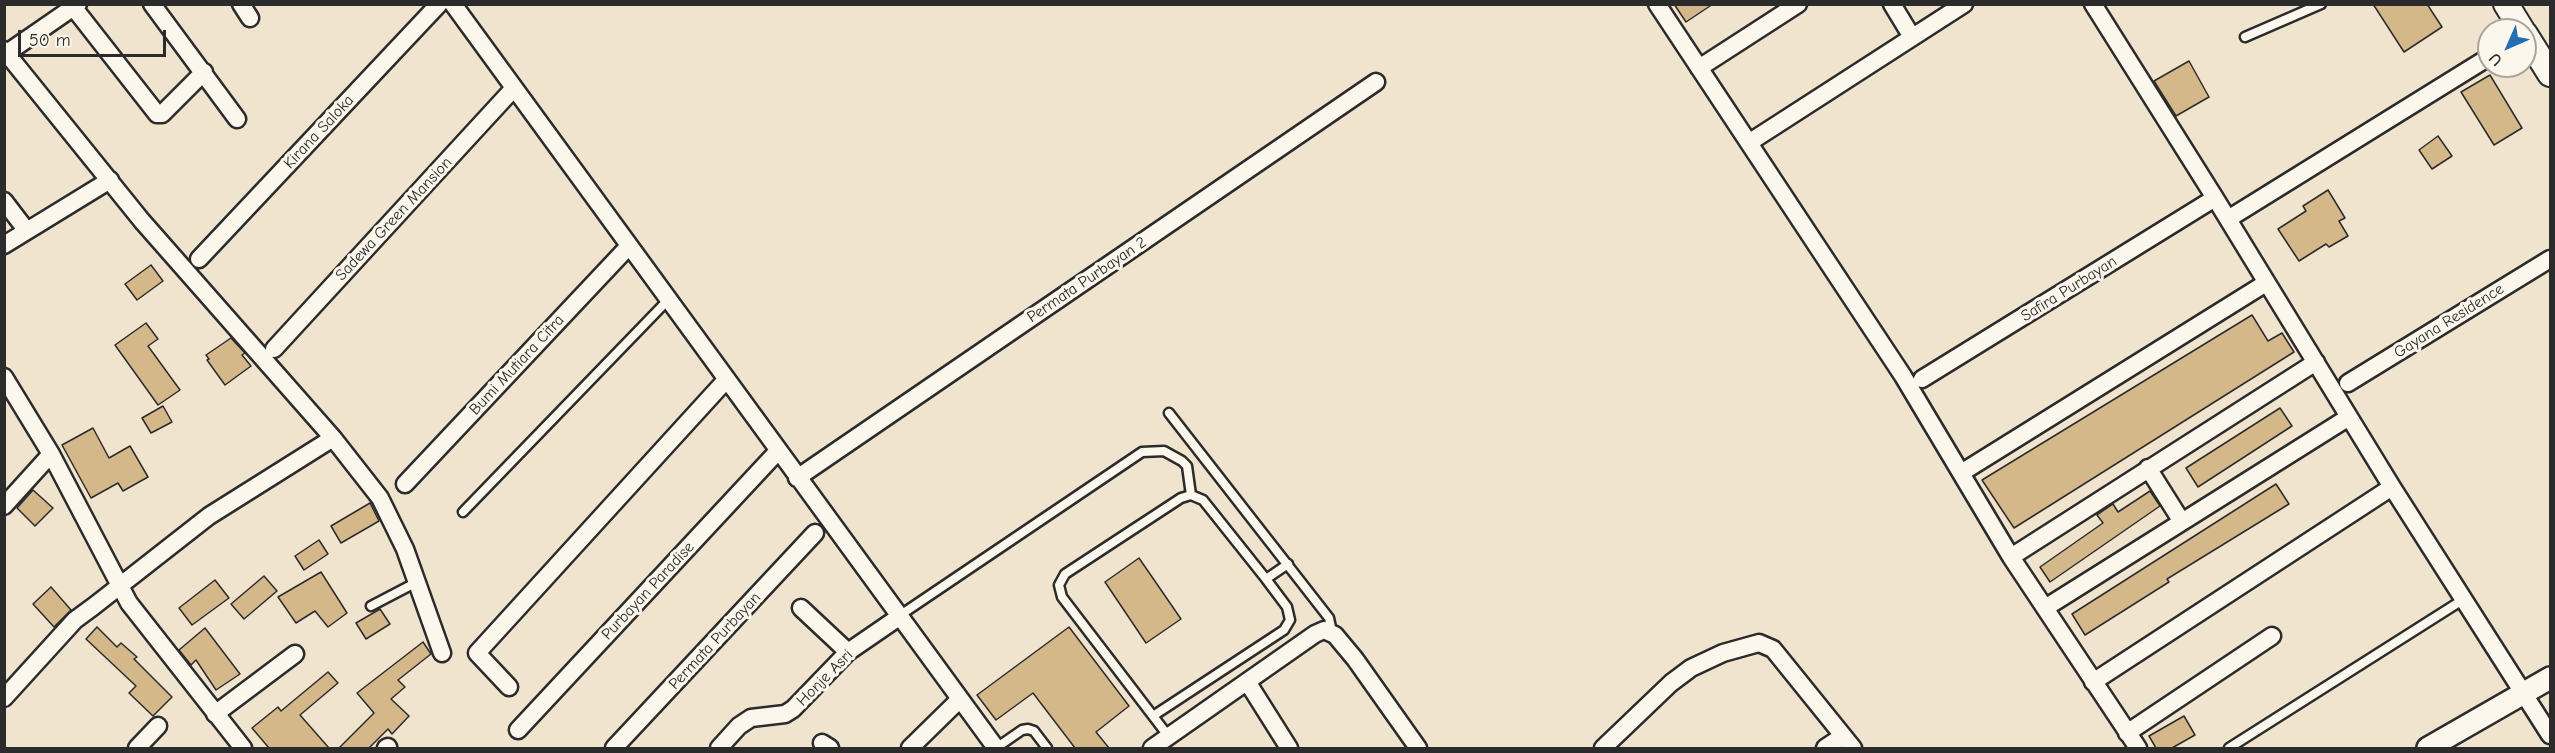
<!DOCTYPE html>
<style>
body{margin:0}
#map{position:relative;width:2555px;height:753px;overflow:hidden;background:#f0e4cf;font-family:"Comic Neue",sans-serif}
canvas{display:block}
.frame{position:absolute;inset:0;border:6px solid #2b2b2b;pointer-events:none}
.north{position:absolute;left:2477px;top:18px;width:60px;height:60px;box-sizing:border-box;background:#fbf7ec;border:2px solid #a8a59f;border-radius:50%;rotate:225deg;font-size:16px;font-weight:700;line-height:24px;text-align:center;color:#2b2b2b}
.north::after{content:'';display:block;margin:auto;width:21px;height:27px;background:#1f6fb2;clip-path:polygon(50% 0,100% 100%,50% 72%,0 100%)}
.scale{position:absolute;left:18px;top:30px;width:148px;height:27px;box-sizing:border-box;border:3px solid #2b2b2b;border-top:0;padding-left:8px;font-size:18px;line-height:21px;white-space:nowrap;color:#2b2b2b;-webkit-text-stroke:4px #fbf7ec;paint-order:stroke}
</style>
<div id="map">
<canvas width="2555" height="753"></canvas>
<div class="frame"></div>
<div class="north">U</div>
<div class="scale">50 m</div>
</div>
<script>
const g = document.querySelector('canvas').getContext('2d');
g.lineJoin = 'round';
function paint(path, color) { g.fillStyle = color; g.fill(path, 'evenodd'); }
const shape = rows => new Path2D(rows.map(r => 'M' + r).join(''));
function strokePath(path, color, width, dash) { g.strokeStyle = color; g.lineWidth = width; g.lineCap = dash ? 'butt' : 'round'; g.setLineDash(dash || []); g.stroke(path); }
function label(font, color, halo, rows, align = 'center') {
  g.font = font + ' "Comic Neue",sans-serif'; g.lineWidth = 6; g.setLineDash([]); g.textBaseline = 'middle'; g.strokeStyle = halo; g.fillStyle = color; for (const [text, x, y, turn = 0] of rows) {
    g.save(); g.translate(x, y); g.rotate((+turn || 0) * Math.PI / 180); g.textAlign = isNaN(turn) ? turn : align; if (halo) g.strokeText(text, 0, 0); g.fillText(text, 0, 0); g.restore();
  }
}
const building = shape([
 [1674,4,1713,4,1686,22,1674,4],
 [2373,4,2427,4,2442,27,2404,52,2373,4],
 [2189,61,2209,97,2176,116,2154,81,2189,61],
 [2490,75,2522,128,2494,145,2461,92,2490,75],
 [2438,136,2452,156,2432,169,2419,150,2438,136],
 [2328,190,2345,218,2339,221,2348,236,2329,247,2326,244,2299,261,2278,229,2306,211,2303,206,2328,190],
 [151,265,163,281,137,300,125,284,151,265],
 [2252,315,2268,341,2282,333,2294,352,2014,528,1982,480,2252,315],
 [146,323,158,339,148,346,180,390,158,405,115,345,146,323],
 [231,338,245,353,242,355,251,366,225,385,207,360,209,359,206,355,231,338],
 [163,406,172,422,151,433,142,418,163,406],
 [2280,408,2292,426,2198,487,2186,468,2280,408],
 [93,428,109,458,130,446,148,477,123,491,118,483,91,498,62,445,93,428],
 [2276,484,2289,504,2167,579,2169,582,2085,635,2072,614,2276,484],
 [33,490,53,508,35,526,17,508,33,490],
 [2150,491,2160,506,2050,582,2040,567,2103,523,2097,515,2113,504,2118,512,2150,491],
 [370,503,379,521,341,543,331,526,370,503],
 [319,540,328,554,304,570,295,556,319,540],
 [1139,558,1181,619,1146,643,1105,582,1139,558],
 [321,572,347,613,328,627,315,611,296,623,278,597,321,572],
 [264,576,277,591,244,619,231,604,264,576],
 [215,580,229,598,192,625,179,608,215,580],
 [51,587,71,610,54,627,33,604,51,587],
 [380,609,390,624,366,639,356,623,380,609],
 [97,627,117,647,121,643,137,657,134,659,172,697,153,716,129,693,136,686,86,639,97,627],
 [1069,627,1129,706,1096,732,1109,748,1075,748,1033,693,996,720,977,695,1069,627],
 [205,628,240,674,216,690,196,660,191,665,179,650,205,628],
 [423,642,431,654,398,680,405,687,391,699,409,716,392,734,388,729,369,748,339,748,374,713,357,693,423,642],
 [328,672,338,683,300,715,329,748,269,748,252,728,278,707,281,711,328,672],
 [2184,716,2195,735,2172,748,2156,748,2149,736,2184,716]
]);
const service = shape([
 [2245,37,2321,4],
 [1169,413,1329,618,1332,632],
 [463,512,668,300],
 [1266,579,1288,564],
 [371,606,417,582],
 [899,616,1142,452,1164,451,1182,461,1187,466,1191,495],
 [1153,716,1284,630,1290,620,1287,607,1266,579,1203,500,1191,495,1181,498,1065,574,1059,585,1062,597,1153,716,1169,737],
 [996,748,1022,730,1028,729,1034,731,1047,748],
 [2229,748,2464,599]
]);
const minor = shape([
 [152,4,237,119],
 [241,4,250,18],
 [453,4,996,748],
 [1657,4,1903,376,2011,557,2138,748],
 [1892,4,1912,37],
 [2093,4,2215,198,2392,487,2550,735],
 [74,8,157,114,162,114,204,72],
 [4,50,142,221,333,438,380,498,405,549,442,653],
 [7,53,78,4],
 [1699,68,1798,4],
 [1750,142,1964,4],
 [4,201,27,231],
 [2228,219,2489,57],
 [4,245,110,180],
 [199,259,439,4],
 [274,349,514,88],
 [4,377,51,454,129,603,243,748],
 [1922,379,2215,198],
 [2348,383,2550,259],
 [2148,468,2182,522],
 [1961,473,2266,283],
 [797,478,1376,82],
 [405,484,629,246],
 [4,506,51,454],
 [2011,557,2316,362],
 [801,608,848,652],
 [2045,608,2349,417],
 [2093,682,2392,487],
 [1248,683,1289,748],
 [509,687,477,653,726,380],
 [4,698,75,620,94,606,209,516,333,438],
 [215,714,295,654],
 [518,730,778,451],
 [2127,733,2272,636],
 [822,743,830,748],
 [137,748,158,726],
 [386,748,388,747],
 [614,748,815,533],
 [719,748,739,726,751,718,785,714,793,709,848,652,899,617],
 [910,748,960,699],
 [1152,748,1315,634,1324,630,1335,635,1355,659,1418,748],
 [1603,748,1671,683,1691,668,1723,653,1759,643,1773,649,1853,748],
 [1825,748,1843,736]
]);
const tertiary = shape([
 [2428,748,2550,678]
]);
const secondary = shape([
 [2506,4,2522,30],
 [2525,34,2550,74]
]);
const streetNames = [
 ["Kirana Saloka",319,132,-47],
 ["Sadewa Green Mansion",394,219,-47],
 ["Permata Purbayan 2",1087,280,-34],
 ["Safira Purbayan",2069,289,-32],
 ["Gayana Residence",2449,321,-32],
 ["Bumi Mutiara Citra",517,365,-47],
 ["Purbayan Paradise",648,591,-47],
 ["Permata Purbayan",715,641,-47],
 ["Honje Asri",825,678,-45]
];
paint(building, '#d5b88a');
strokePath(building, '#2b2b2b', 1.5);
strokePath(service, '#2b2b2b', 13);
strokePath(minor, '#2b2b2b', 21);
strokePath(tertiary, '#2b2b2b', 26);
strokePath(secondary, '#2b2b2b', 28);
strokePath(service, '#fbf7ec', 8);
strokePath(minor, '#fbf7ec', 16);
strokePath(tertiary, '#fbf7ec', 21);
strokePath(secondary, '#fbf7ec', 24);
label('16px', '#2b2b2b', '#fbf7ec', streetNames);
</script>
